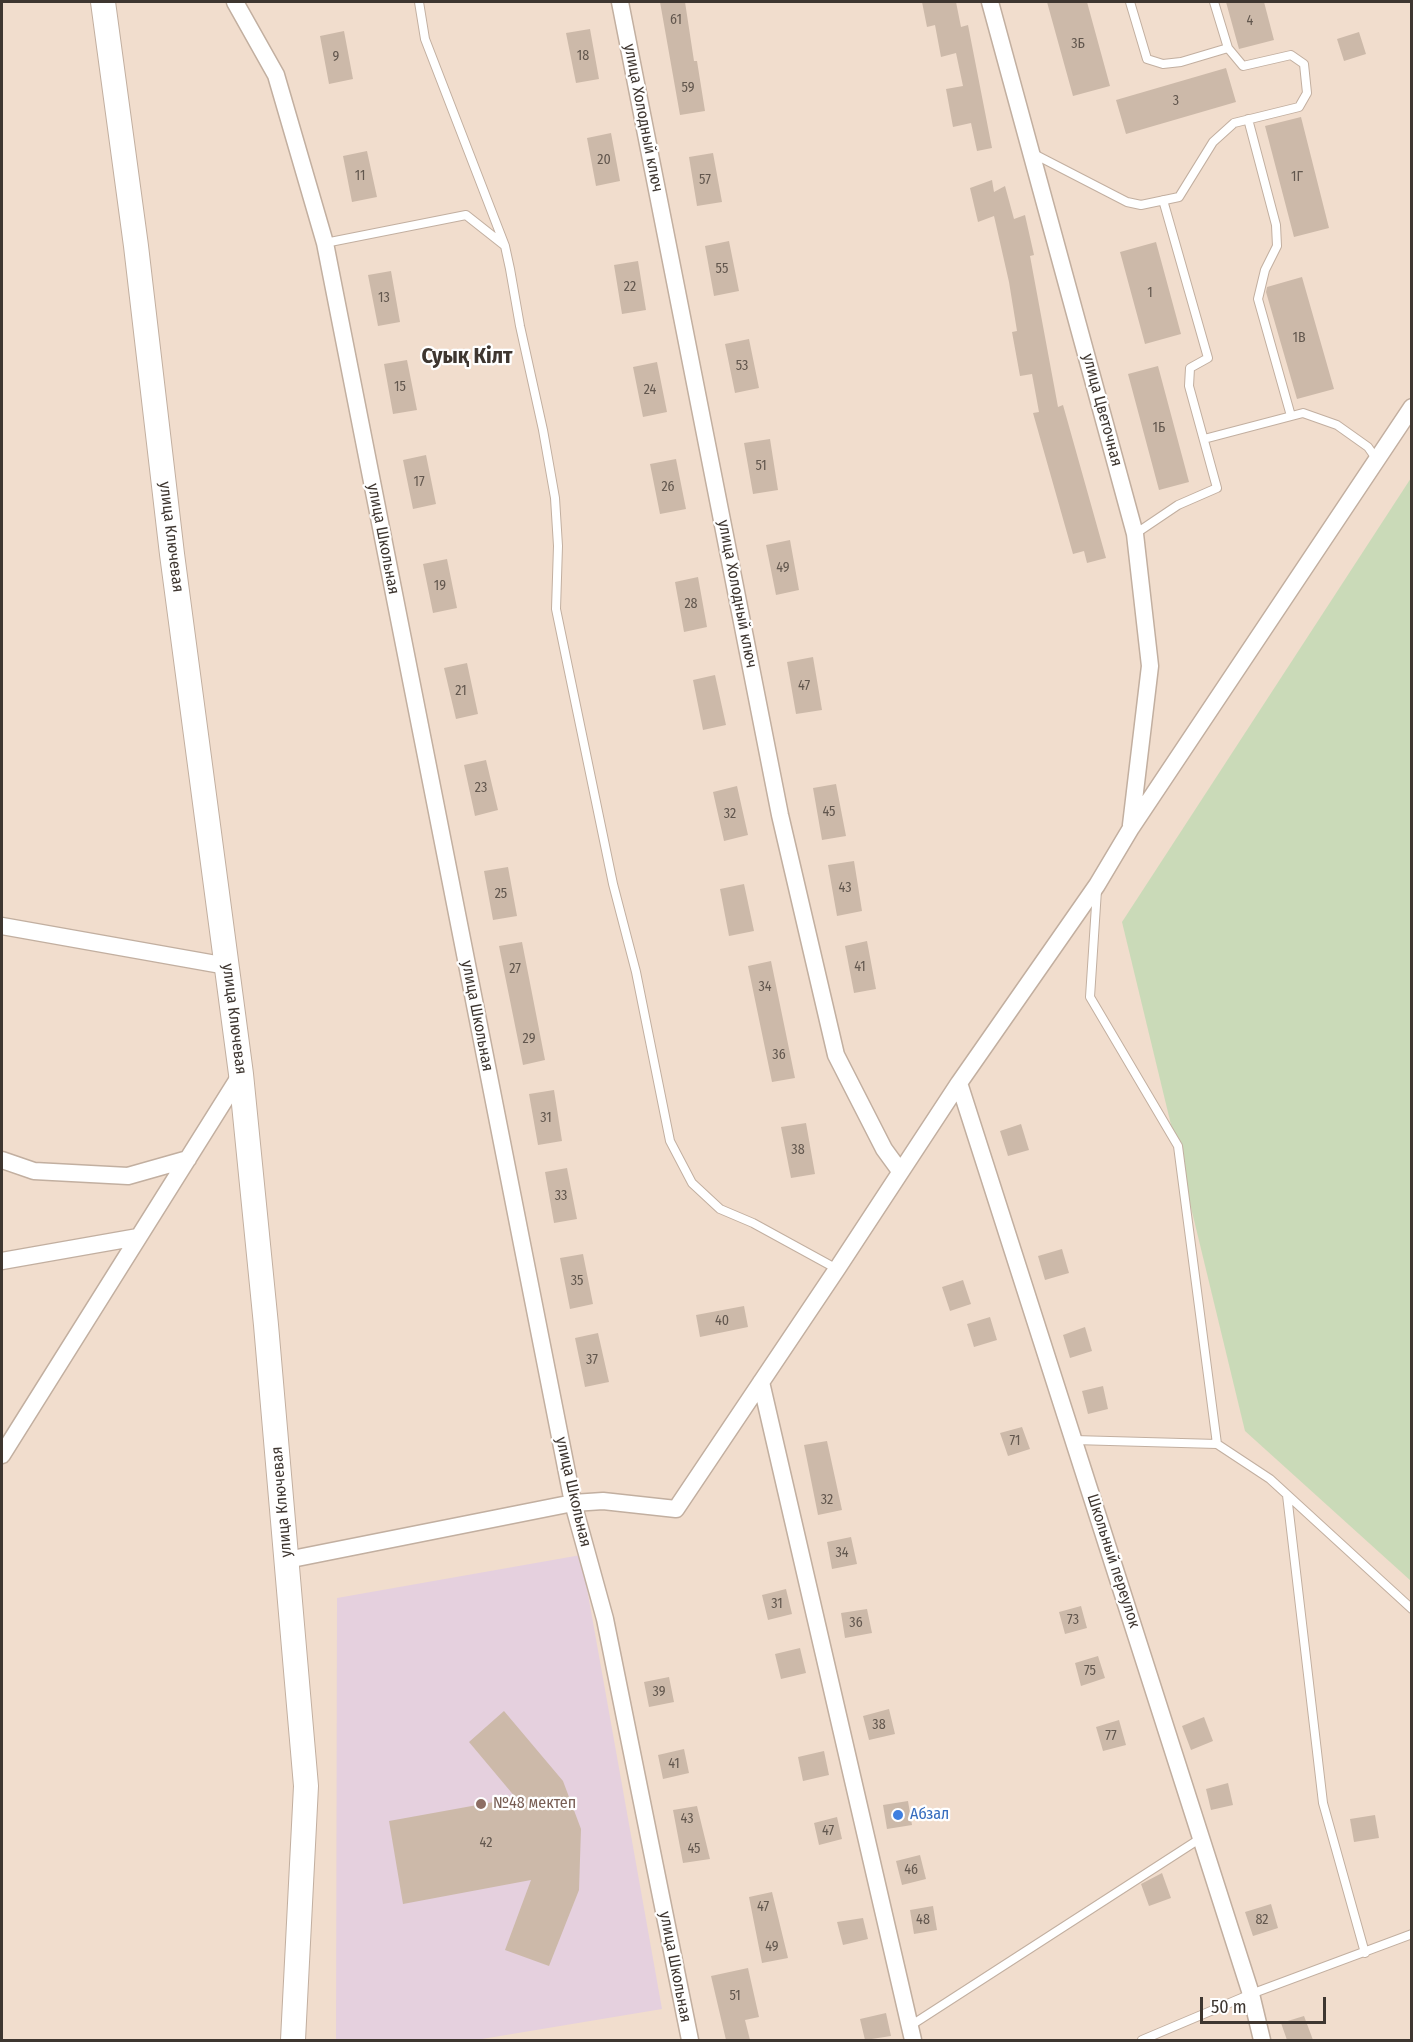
<!DOCTYPE html>
<meta charset="utf-8">
<style>
body{margin:0}
#map{position:relative;width:1413px;height:2042px;overflow:hidden;background:#f1ddcd;font-family:"Fira Sans Condensed",sans-serif}
canvas{display:block}
.frame{position:absolute;inset:0;border:3px solid #3e3630;pointer-events:none}
.scale{position:absolute;left:1200px;top:1997px;width:126px;height:27px;box-sizing:border-box;border:3px solid #3e3630;border-top:0;padding-left:8px;font-size:18px;line-height:21px;white-space:nowrap;color:#3e3630;-webkit-text-stroke:4px #fff;paint-order:stroke}
</style>
<div id="map">
<canvas width="1413" height="2042"></canvas>
<div class="frame"></div>
<div class="scale">50 m</div>
</div>
<script>
const g = document.querySelector('canvas').getContext('2d');
g.lineJoin = 'round';
function paint(path, color) { g.fillStyle = color; g.fill(path, 'evenodd'); }
const shape = rows => new Path2D(rows.map(r => 'M' + r).join(''));
function strokePath(path, color, width, dash) { g.strokeStyle = color; g.lineWidth = width; g.lineCap = dash ? 'butt' : 'round'; g.setLineDash(dash || []); g.stroke(path); }
function label(font, color, halo, rows, align = 'center') {
  g.font = font + ' "Fira Sans Condensed",sans-serif'; g.lineWidth = 4.5; g.setLineDash([]); g.textBaseline = 'middle'; g.strokeStyle = halo; g.fillStyle = color; for (const [text, x, y, turn = 0] of rows) {
    g.save(); g.translate(x, y); g.rotate((+turn || 0) * Math.PI / 180); g.textAlign = isNaN(turn) ? turn : align; if (halo) g.strokeText(text, 0, 0); g.fillText(text, 0, 0); g.restore();
  }
}
const education = shape([
 [581,1555,662,2009,476,2040,336,2040,337,1598]
]);
const green = shape([
 [1411,478,1411,1581,1245,1431,1122,922]
]);
const building = shape([
 [660,2,685,2,694,61,697,61,705,111,680,115],
 [922,2,956,2,961,27,968,25,992,148,977,151,971,123,953,127,946,89,963,86,956,53,941,57,935,25,927,27],
 [1047,2,1087,2,1110,86,1073,96],
 [1226,2,1264,2,1274,40,1239,49],
 [590,29,599,79,576,83,566,33],
 [344,31,353,79,329,84,320,36],
 [1359,32,1366,54,1344,61,1337,39],
 [1226,68,1236,102,1126,134,1116,100],
 [1301,117,1329,228,1294,237,1265,126],
 [611,133,620,181,596,186,587,138],
 [367,151,377,197,352,202,343,156],
 [713,153,722,202,697,206,689,157],
 [992,180,994,192,1005,186,1014,219,1025,215,1034,255,1030,256,1058,407,1063,405,1106,558,1087,563,1084,551,1073,554,1033,413,1039,412,1032,374,1020,376,1012,332,1017,331,1009,282,994,216,978,222,970,188],
 [729,241,739,291,714,296,705,246],
 [1156,242,1181,334,1145,344,1120,252],
 [638,261,646,310,622,314,614,265],
 [391,271,400,322,378,326,368,275],
 [1302,277,1334,389,1297,399,1266,292,1267,287],
 [749,339,759,388,735,393,725,344],
 [407,360,417,410,393,414,384,364],
 [657,362,667,412,643,417,633,367],
 [1158,366,1189,482,1159,490,1128,374],
 [770,439,778,490,753,494,744,443],
 [426,455,436,504,413,509,403,460],
 [676,459,686,509,660,514,650,464],
 [790,540,799,590,776,595,766,545],
 [447,559,457,608,433,613,423,564],
 [698,577,707,627,684,632,675,582],
 [813,657,822,710,796,714,787,662],
 [467,663,478,714,456,719,444,668],
 [715,675,726,725,703,730,693,680],
 [486,760,498,810,475,816,464,765],
 [836,784,846,836,822,840,813,788],
 [737,786,748,835,724,841,713,792],
 [854,861,862,911,837,916,828,865],
 [508,867,517,916,493,920,484,871],
 [744,884,754,931,729,936,720,889],
 [867,941,876,989,854,993,845,946],
 [522,942,545,1060,523,1065,499,946],
 [771,961,795,1078,772,1082,748,966],
 [554,1090,562,1141,538,1145,529,1094],
 [806,1123,815,1174,791,1178,781,1127],
 [1021,1124,1029,1150,1008,1156,1000,1131],
 [567,1168,577,1219,554,1223,545,1172],
 [1062,1249,1069,1273,1045,1280,1038,1256],
 [583,1254,593,1304,570,1309,560,1258],
 [963,1280,971,1304,950,1311,942,1287],
 [744,1306,748,1327,700,1337,696,1315],
 [990,1317,997,1340,974,1347,967,1324],
 [1085,1327,1092,1351,1070,1358,1063,1335],
 [598,1333,609,1382,585,1387,575,1338],
 [1103,1386,1108,1409,1088,1414,1082,1391],
 [1022,1427,1030,1449,1008,1456,1000,1433],
 [827,1441,842,1510,818,1515,804,1445],
 [851,1537,857,1564,832,1569,827,1542],
 [786,1589,792,1614,768,1620,762,1595],
 [1081,1606,1087,1628,1065,1634,1059,1612],
 [867,1609,872,1633,845,1638,841,1613],
 [800,1648,806,1673,781,1679,775,1654],
 [1098,1656,1105,1678,1081,1686,1075,1663],
 [669,1677,674,1702,649,1707,644,1682],
 [889,1709,895,1734,869,1740,863,1716],
 [504,1711,563,1781,581,1829,579,1890,549,1966,505,1950,531,1880,403,1904,389,1821,516,1798,469,1742],
 [1204,1717,1213,1741,1191,1750,1182,1726],
 [1119,1720,1126,1745,1103,1751,1096,1727],
 [684,1749,689,1773,663,1779,658,1755],
 [824,1751,829,1775,803,1781,798,1757],
 [1228,1783,1233,1805,1211,1810,1206,1789],
 [908,1801,912,1825,887,1829,883,1805],
 [697,1806,710,1859,683,1863,673,1810],
 [1375,1815,1379,1838,1354,1842,1350,1819],
 [837,1817,842,1839,819,1845,814,1823],
 [920,1855,926,1879,902,1885,896,1861],
 [1162,1873,1171,1898,1149,1906,1141,1884],
 [772,1892,788,1958,762,1963,749,1897],
 [1271,1904,1278,1928,1253,1936,1245,1912],
 [933,1906,937,1930,914,1934,910,1910],
 [863,1918,868,1939,843,1945,837,1922],
 [748,1968,759,2017,745,2020,750,2040,726,2040,711,1976],
 [886,2013,891,2036,865,2040,860,2019],
 [1304,2016,1313,2040,1287,2040,1281,2023]
]);
const lane = shape([
 [419,2,425,39,505,246,510,269,520,326,543,430,555,498,558,546,556,609,613,884,636,972,670,1141,692,1183,720,1209,753,1223,837,1269],
 [1214,2,1228,48],
 [1248,119,1276,225,1277,246,1265,270,1258,299,1291,416],
 [1032,153,1127,202,1141,205,1179,197,1213,142,1234,123,1299,107,1307,93,1304,64,1291,55,1243,66,1228,48,1181,62,1163,64,1147,59,1130,2],
 [325,243,466,215,504,245],
 [1204,439,1303,413,1337,425,1368,447,1377,460],
 [1135,534,1178,505,1217,488,1189,386,1190,368,1208,358,1163,200],
 [1097,890,1090,997,1178,1146,1217,1444,1270,1479,1412,1609],
 [1074,1440,1217,1444],
 [1287,1495,1323,1803,1365,1953],
 [910,2026,1201,1838],
 [1142,2040,1251,1994,1412,1934]
]);
const street = shape([
 [235,2,276,75,325,243,573,1503,605,1619,690,2040],
 [620,2,780,815,836,1055,884,1149,900,1171],
 [990,2,1135,534,1150,666,1131,825],
 [2,926,227,966],
 [959,1083,1251,1994,1262,2040],
 [2,1160,34,1171,128,1176,188,1159],
 [2,1261,138,1237],
 [761,1382,913,2040],
 [2,1455,241,1074],
 [287,1560,573,1503,603,1501,676,1509,837,1269,959,1083,1097,885,1131,828,1412,407]
]);
const secondary = shape([
 [103,2,136,246,172,554,241,1074,266,1325,306,1786,293,2040]
]);
const markers = [
 [481,1804,6,"#8d6e63"],
 [898,1815,6,"#3f7fe0"]
];
const numberNames = [
 ["61",676,20],
 ["4",1250,21],
 ["3Б",1078,44],
 ["18",583,56],
 ["9",336,57],
 ["59",688,88],
 ["3",1176,101],
 ["20",604,160],
 ["11",360,176],
 ["1Г",1297,177],
 ["57",705,180],
 ["55",722,269],
 ["22",630,287],
 ["1",1150,293],
 ["13",384,298],
 ["1В",1299,338],
 ["53",742,366],
 ["15",400,387],
 ["24",650,390],
 ["1Б",1159,428],
 ["51",761,466],
 ["17",419,482],
 ["26",668,487],
 ["49",783,568],
 ["19",440,586],
 ["28",691,604],
 ["47",804,686],
 ["21",461,691],
 ["23",481,788],
 ["45",829,812],
 ["32",730,814],
 ["43",845,888],
 ["25",501,894],
 ["41",860,967],
 ["27",515,969],
 ["34",765,987],
 ["29",529,1039],
 ["36",779,1055],
 ["31",546,1118],
 ["38",798,1150],
 ["33",561,1196],
 ["35",577,1281],
 ["40",722,1321],
 ["37",592,1360],
 ["71",1015,1441],
 ["32",827,1500],
 ["34",842,1553],
 ["31",777,1604],
 ["73",1073,1620],
 ["36",856,1623],
 ["75",1090,1671],
 ["39",659,1692],
 ["38",879,1725],
 ["77",1111,1736],
 ["41",674,1764],
 ["43",687,1819],
 ["47",828,1831],
 ["42",486,1843],
 ["45",694,1849],
 ["46",911,1870],
 ["47",763,1907],
 ["48",923,1920],
 ["82",1262,1920],
 ["49",772,1947],
 ["51",735,1996]
];
const streetNames = [
 ["улица Холодный ключ",643,118,79],
 ["улица Цветочная",1102,410,75],
 ["улица Ключевая",171,537,83],
 ["улица Школьная",383,539,79],
 ["улица Холодный ключ",737,594,79],
 ["улица Школьная",477,1016,79],
 ["улица Ключевая",234,1019,83],
 ["улица Школьная",573,1492,77],
 ["улица Ключевая",282,1502,-95],
 ["Школьный переулок",1113,1561,72],
 ["улица Школьная",675,1967,79]
];
const educationNames = [
 ["№48 мектеп",493,1804]
];
const shopNames = [
 ["Абзал",910,1815]
];
const districtNames = [
 ["Суық Кілт",467,357]
];
paint(education, '#e5d0de');
paint(green, '#cadab8');
paint(building, '#ccb9a9');
strokePath(lane, '#c2afa0', 10);
strokePath(street, '#c2afa0', 19);
strokePath(secondary, '#c2afa0', 26);
strokePath(lane, '#fff', 8);
strokePath(street, '#fff', 16);
strokePath(secondary, '#fff', 24);
for (const [x, y, r, color] of markers) { const dot = new Path2D(); dot.arc(x, y, r, 0, 2 * Math.PI); g.fillStyle = color; g.fill(dot); strokePath(dot, '#fff', 2); }
label('14px', '#62574e', null, numberNames);
label('16px', '#3e3630', '#fff', streetNames);
label('16px', '#785e54', '#fff', educationNames, 'left');
label('16px', '#366cbe', '#fff', shopNames, 'left');
label('bold 22px', '#3e3630', '#fff', districtNames);
</script>
